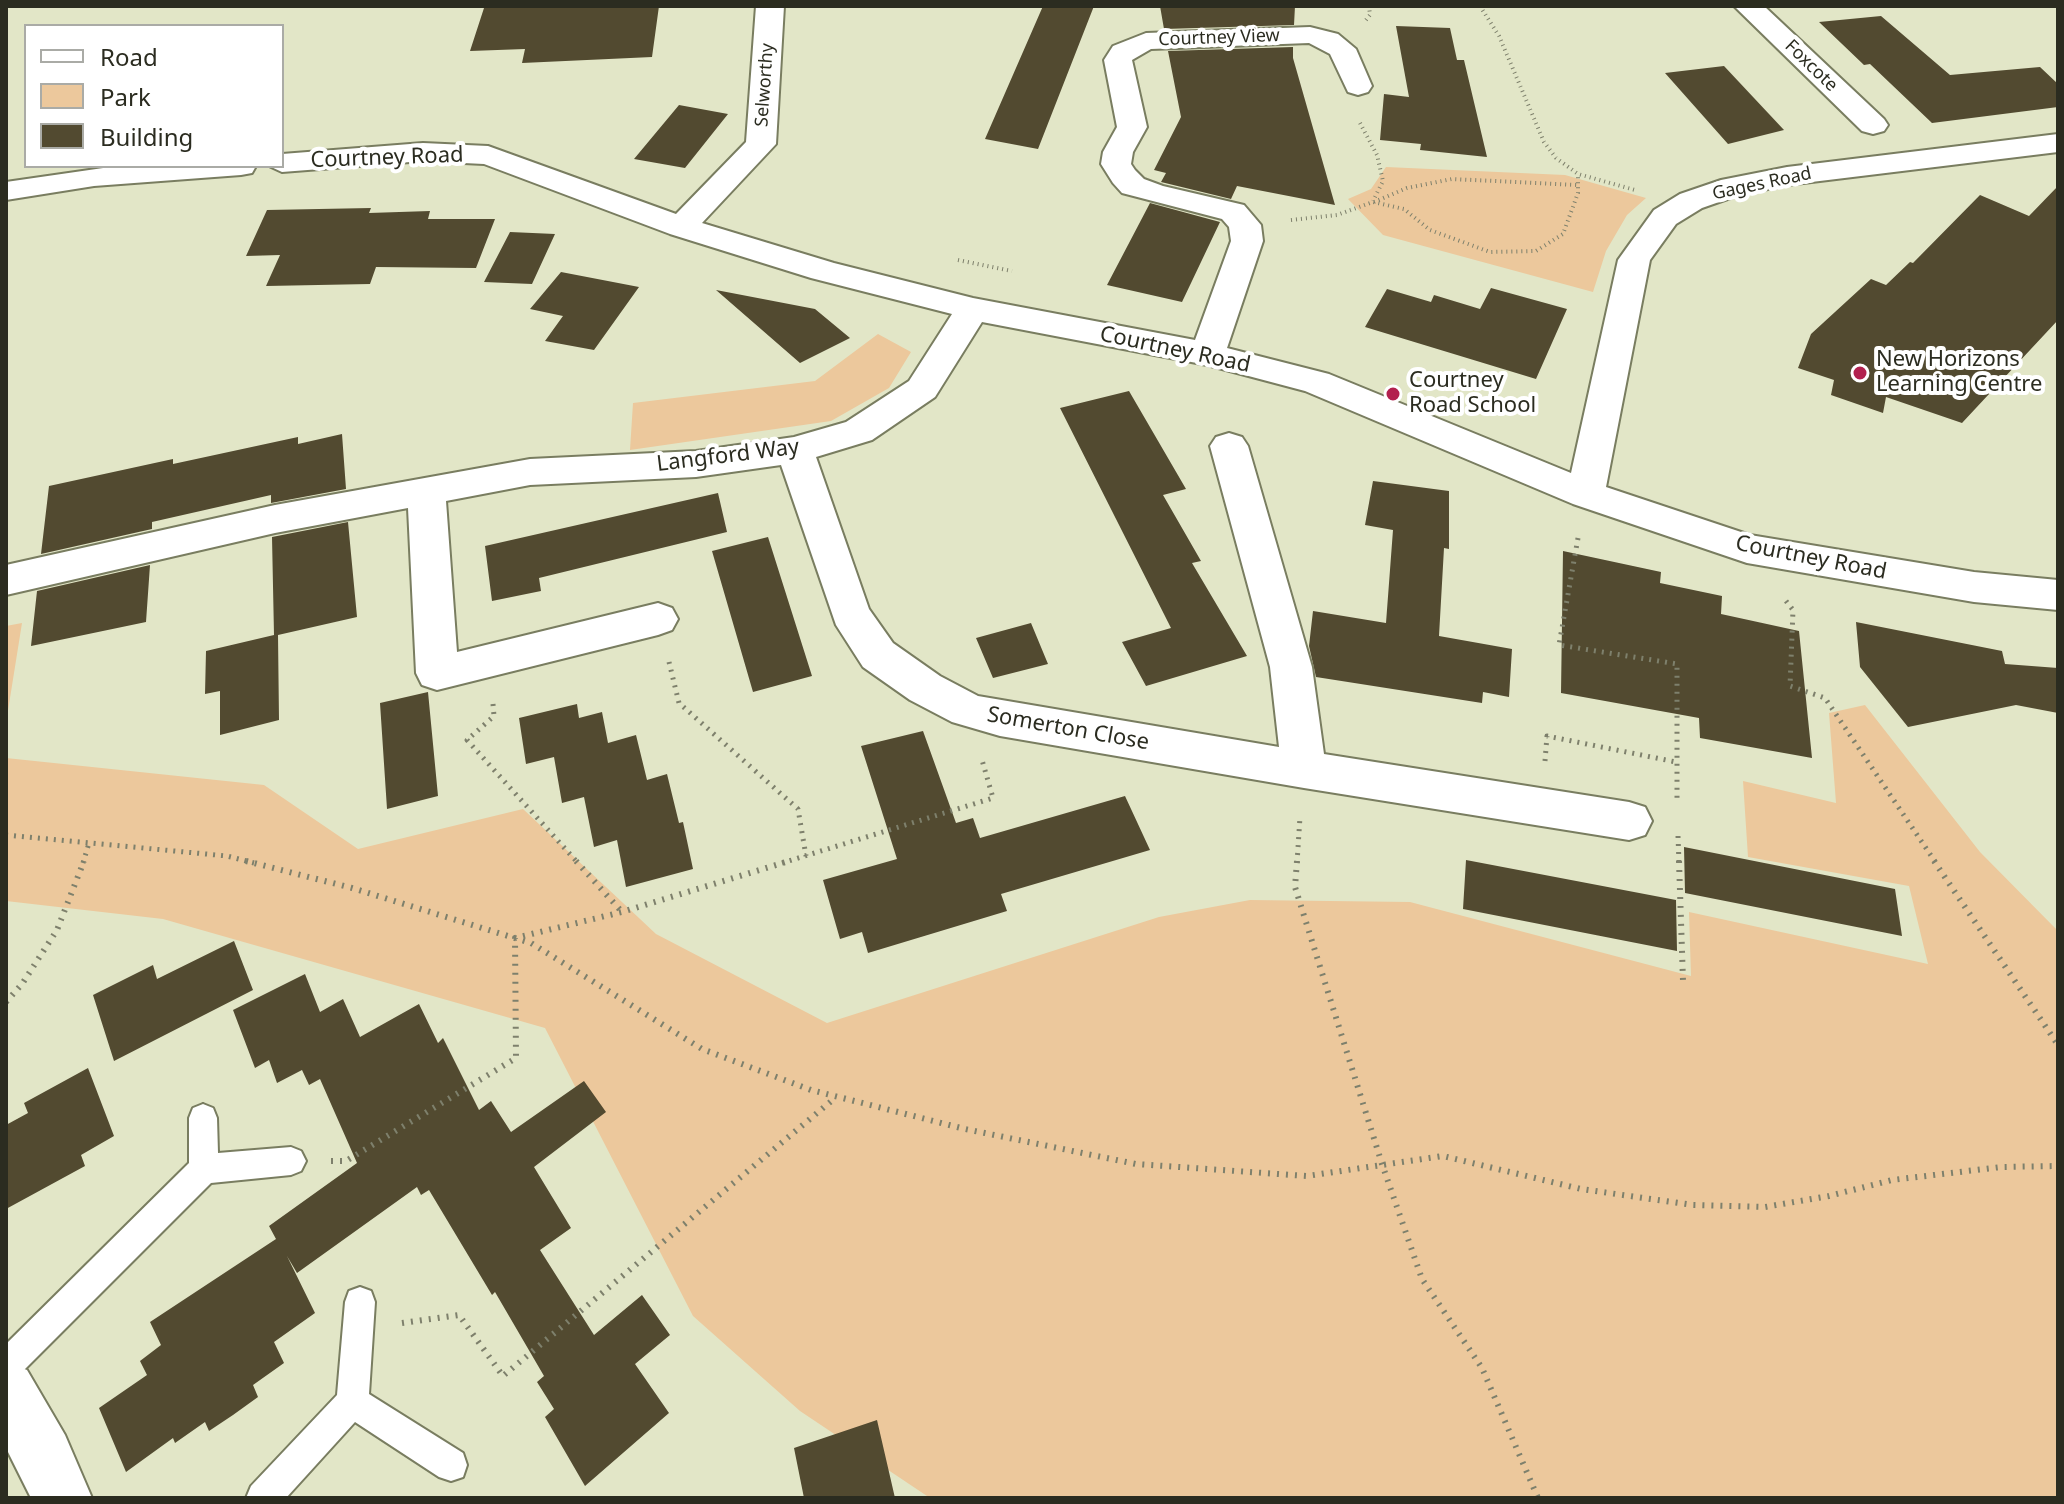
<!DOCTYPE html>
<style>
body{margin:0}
#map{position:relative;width:2064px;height:1504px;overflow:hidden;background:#e2e6c7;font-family:"Noto Sans",sans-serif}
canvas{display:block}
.frame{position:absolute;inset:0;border:8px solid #2b2c20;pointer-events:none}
.legend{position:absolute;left:24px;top:24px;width:260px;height:144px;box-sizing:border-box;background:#fff;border:2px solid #aaaba6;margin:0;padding:10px 14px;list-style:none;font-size:24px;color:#2b2c20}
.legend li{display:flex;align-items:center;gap:16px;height:40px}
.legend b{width:40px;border:2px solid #aaaba6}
</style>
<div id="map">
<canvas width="2064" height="1504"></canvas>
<div class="frame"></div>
<ul class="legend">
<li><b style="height:10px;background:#fff"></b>Road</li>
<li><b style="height:22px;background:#ecc89c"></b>Park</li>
<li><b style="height:22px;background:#524a30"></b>Building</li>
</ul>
</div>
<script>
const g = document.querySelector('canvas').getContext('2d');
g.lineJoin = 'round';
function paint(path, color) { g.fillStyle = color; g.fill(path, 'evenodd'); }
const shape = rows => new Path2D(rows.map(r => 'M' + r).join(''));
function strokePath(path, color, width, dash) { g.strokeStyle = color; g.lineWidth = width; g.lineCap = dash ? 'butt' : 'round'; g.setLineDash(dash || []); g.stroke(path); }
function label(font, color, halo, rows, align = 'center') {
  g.font = font + ' "Noto Sans",sans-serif'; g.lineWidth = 8; g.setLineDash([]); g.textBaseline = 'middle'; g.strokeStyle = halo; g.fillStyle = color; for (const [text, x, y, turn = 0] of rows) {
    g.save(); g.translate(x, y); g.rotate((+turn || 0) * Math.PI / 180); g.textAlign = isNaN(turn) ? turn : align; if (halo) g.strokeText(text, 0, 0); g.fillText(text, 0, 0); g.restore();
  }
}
const green = shape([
 [1386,167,1565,175,1646,198,1627,215,1606,251,1593,292,1383,235,1348,199,1371,189],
 [878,334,911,352,889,388,831,421,630,450,633,403,815,381],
 [22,623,6,723,6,626],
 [1865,705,1980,852,2058,931,2058,1498,930,1498,800,1411,693,1316,545,1028,163,919,6,901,6,758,264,785,358,849,523,809,656,934,827,1023,1159,917,1250,900,1410,902,1691,976,1689,912,1928,964,1909,886,1748,857,1743,781,1836,803,1829,713]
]);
const building = shape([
 [535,6,659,6,652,57,522,63,525,49,470,51,484,8],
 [1043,6,1094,6,1038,149,985,139],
 [1160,6,1295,6,1294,25,1164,29],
 [1881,16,1950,75,2040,67,2058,84,2058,107,1932,123,1870,64,1864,65,1819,22],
 [1396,26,1450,28,1457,60,1464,60,1487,157,1420,150,1421,144,1380,140,1384,94,1409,97],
 [1293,47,1293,58,1335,205,1237,186,1231,199,1161,182,1166,173,1154,170,1181,117,1168,51],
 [1724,66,1784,130,1728,144,1665,73],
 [679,105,728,114,685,168,634,159],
 [2058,186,2058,320,1962,423,1886,397,1883,413,1831,395,1834,380,1798,368,1811,334,1871,279,1886,285,1910,262,1913,263,1980,195,2029,216],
 [1150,203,1220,222,1182,302,1107,285],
 [371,208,369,213,430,211,428,219,495,219,476,268,376,267,370,284,266,286,280,255,246,256,267,210],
 [510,232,555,234,532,284,484,282],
 [561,272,639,287,594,350,545,341,563,316,530,309],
 [1491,288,1567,309,1536,379,1365,327,1387,289,1431,302,1434,295,1480,309],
 [716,290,815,309,850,338,800,363],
 [1129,391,1186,489,1163,495,1201,561,1192,563,1247,656,1146,686,1122,642,1171,628,1060,408],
 [342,434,346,489,271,503,271,495,152,522,152,529,41,554,49,486,173,459,173,464,298,437,298,444],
 [1373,481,1449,491,1449,549,1444,548,1439,636,1512,649,1509,697,1483,692,1482,703,1316,677,1309,646,1313,611,1386,623,1393,530,1365,525],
 [718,493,727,532,539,578,541,591,492,601,485,546],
 [348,522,357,617,278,635,279,720,220,735,220,691,205,694,206,651,274,635,272,537],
 [768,537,812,676,753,692,712,551],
 [1563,551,1661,572,1660,583,1722,596,1721,614,1799,631,1812,758,1700,738,1699,718,1561,693],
 [150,565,146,622,31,646,37,591],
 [1856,622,2002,651,2005,664,2058,668,2058,713,2016,705,1908,727,1860,667],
 [1031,623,1048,664,993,678,976,638],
 [428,692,438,796,387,809,380,703],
 [577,704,579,718,602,712,608,743,636,735,647,780,667,774,679,823,683,822,693,869,626,887,617,840,594,847,584,797,562,803,554,757,526,764,519,718],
 [923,731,956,823,973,818,980,838,1125,796,1150,850,1001,894,1007,911,868,953,862,932,840,939,823,880,897,859,861,746],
 [1684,847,1895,889,1902,936,1685,893],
 [1466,860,1676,900,1677,951,1463,909],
 [234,941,253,990,114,1061,93,995,153,965,157,979],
 [305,974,320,1012,343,999,360,1037,419,1004,438,1043,443,1038,479,1110,491,1101,511,1132,584,1081,606,1112,534,1167,571,1228,540,1250,594,1335,642,1295,670,1335,635,1364,669,1413,585,1486,545,1417,554,1409,537,1382,544,1376,495,1292,492,1295,429,1190,421,1195,417,1187,297,1273,287,1256,315,1313,274,1342,284,1363,253,1385,258,1397,233,1415,209,1431,205,1422,175,1443,173,1438,126,1472,99,1408,147,1375,140,1361,161,1345,150,1322,276,1239,269,1226,357,1163,320,1079,309,1085,302,1070,277,1083,269,1060,255,1068,233,1010],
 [88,1068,114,1136,81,1155,85,1166,6,1209,6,1125,28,1113,24,1103],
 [877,1420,895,1498,804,1498,794,1448]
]);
const pathFar2 = shape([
 [1480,6,1499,36,1544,142,1556,158,1578,174,1635,190],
 [1366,20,1370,15,1369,6],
 [1360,123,1377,155,1383,181,1373,201],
 [1374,202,1407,188,1452,179,1578,185],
 [1291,220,1337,215,1373,202,1404,209,1430,230,1490,252,1536,251,1563,234,1578,193,1578,174],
 [958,260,1012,271]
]);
const pathFar1 = shape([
 [1578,538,1559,645,1677,664,1677,802],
 [1786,601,1793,610,1790,686,1825,698,1936,863],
 [669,662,679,703,798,809,806,856],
 [493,704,494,716,467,740,578,863],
 [1545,761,1547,736,1676,762],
 [6,835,227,856,254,863],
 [1678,836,1679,863],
 [83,863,89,843],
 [782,863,993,798,982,760],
 [1297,863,1300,817]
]);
const path = shape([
 [246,861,352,888,531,943,702,1049,811,1090,965,1129,1136,1164,1307,1176,1443,1156,1581,1189,1693,1205,1765,1207,1829,1196,1892,1180,2001,1167,2058,1166],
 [576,861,622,912],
 [1297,861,1295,887,1382,1164,1422,1279,1482,1368,1538,1498],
 [1679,861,1683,981],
 [1934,861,2058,1045],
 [6,1002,22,984,57,930,84,861],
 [331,1161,346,1161,516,1058,515,938,622,912,789,861],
 [402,1323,459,1315,503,1376,835,1098]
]);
const service = shape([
 [203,1104,213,1108,217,1118,218,1153,291,1147,301,1151,306,1161,301,1171,291,1175,211,1183,17,1377,6,1382,6,1344,189,1163,189,1118,193,1108,203,1104],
 [360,1287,371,1291,375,1302,369,1394,463,1453,467,1465,463,1477,451,1481,439,1477,355,1422,286,1498,246,1498,251,1486,337,1395,345,1302,349,1291,360,1287]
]);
const minor = shape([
 [756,6,784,6,776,144,702,223,834,263,973,298,1195,340,1231,241,1229,227,1222,219,1122,193,1113,183,1101,164,1103,152,1117,127,1104,60,1113,46,1146,33,1310,27,1338,34,1356,49,1372,86,1368,92,1358,95,1348,92,1330,54,1309,43,1151,49,1132,60,1147,127,1133,152,1131,164,1135,170,1144,179,1163,186,1244,205,1261,225,1263,241,1227,348,1329,374,1571,473,1618,260,1654,210,1680,194,1721,180,1787,167,2058,134,2058,152,1787,185,1739,195,1702,208,1676,224,1650,260,1606,487,1750,535,1974,572,2058,580,2058,610,1974,602,1747,563,1573,504,1305,391,1207,365,982,322,935,397,872,440,816,457,869,609,893,643,940,676,978,696,1279,747,1270,667,1210,446,1216,437,1229,433,1242,437,1248,446,1312,667,1324,754,1629,802,1645,807,1652,821,1645,835,1629,840,1304,788,1000,736,952,722,910,700,863,667,836,625,781,465,696,477,530,485,446,501,457,652,658,603,672,608,678,619,672,630,658,635,437,690,422,685,416,673,408,508,275,533,6,595,6,565,275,505,530,459,696,451,794,437,846,422,909,381,952,314,811,278,670,234,484,164,423,161,282,172,269,166,282,166,282,154,423,143,488,146,676,214,746,142,756,6],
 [1734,6,1764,6,1884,119,1888,125,1884,131,1873,134,1862,131,1734,6],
 [117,166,256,166,252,173,241,175,94,186,6,200,6,182,117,166],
 [6,1362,27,1370,65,1435,92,1498,31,1498,6,1448,6,1362]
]);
const markers = [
 [1860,373,8,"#b2214e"],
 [1393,394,8,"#b2214e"]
];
const farStreetnames = [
 ["Courtney View",1219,38,-2],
 ["Foxcote",1811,66,44],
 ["Selworthy",765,85,-86],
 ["Gages Road",1762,184,-12]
];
const streetNames = [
 ["Courtney Road",387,158,-2],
 ["Courtney Road",1175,350,12],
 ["Langford Way",728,456,-7],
 ["Courtney Road",1811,558,11],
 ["Somerton Close",1068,729,10]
];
const poiNames = [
 ["New Horizons",1876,360],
 ["Learning Centre",1876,385],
 ["Courtney",1409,381],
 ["Road School",1409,406]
];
paint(green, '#ecc89c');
paint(building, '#524a30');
strokePath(service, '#797d60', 4);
strokePath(minor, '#797d60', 4);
strokePath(pathFar2, '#7e806c', 4, [1, 4]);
strokePath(pathFar1, '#7e806c', 5, [2, 6]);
strokePath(path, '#7e806c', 6, [2, 7]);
paint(service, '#fff');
paint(minor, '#fff');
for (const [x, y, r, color] of markers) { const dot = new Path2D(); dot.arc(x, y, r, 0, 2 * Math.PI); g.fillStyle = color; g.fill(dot); strokePath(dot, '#fff', 3); }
label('18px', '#2b2c20', '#fff', farStreetnames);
label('22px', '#2b2c20', '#fff', streetNames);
label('22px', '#2b2c20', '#fff', poiNames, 'left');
</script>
